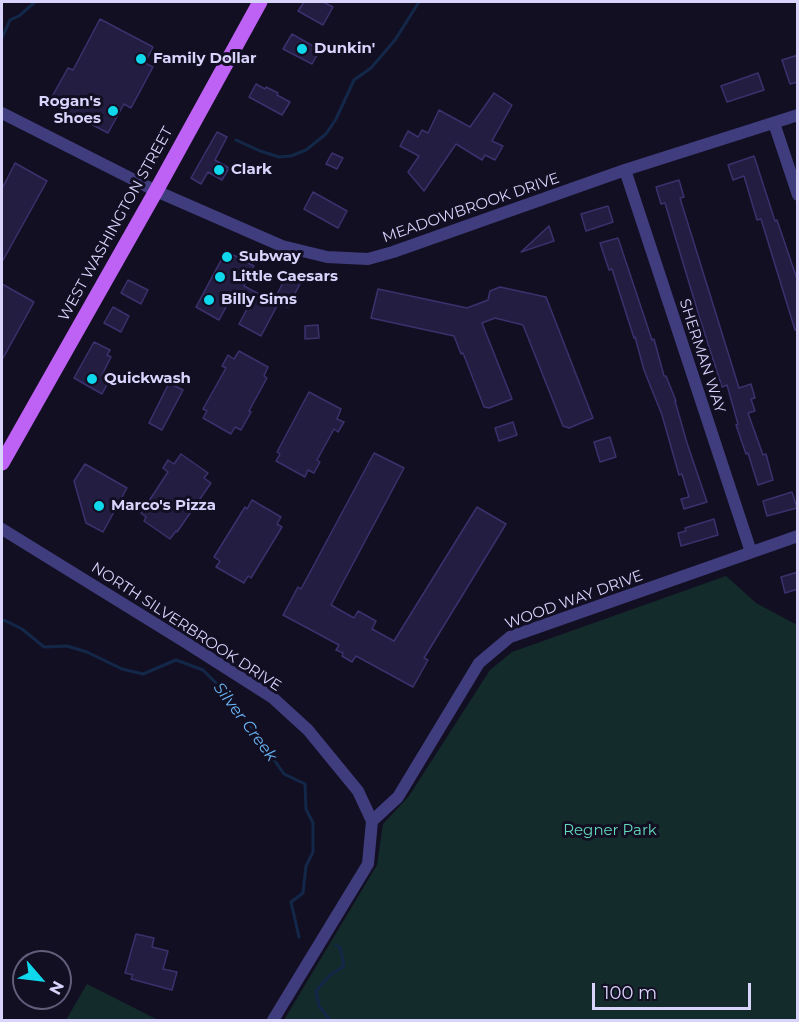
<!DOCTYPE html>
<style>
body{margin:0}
#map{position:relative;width:799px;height:1022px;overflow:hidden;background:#130f23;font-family:Montserrat,sans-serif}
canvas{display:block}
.frame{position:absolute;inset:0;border:3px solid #d8d4fc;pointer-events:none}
.north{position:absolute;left:12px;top:950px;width:60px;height:60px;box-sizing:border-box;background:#130f23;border:2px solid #625e7a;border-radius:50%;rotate:118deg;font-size:16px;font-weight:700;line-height:24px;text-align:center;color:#d8d4fc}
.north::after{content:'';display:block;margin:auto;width:21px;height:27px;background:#0fd8ed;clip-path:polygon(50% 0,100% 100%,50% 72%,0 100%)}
.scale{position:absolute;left:592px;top:983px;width:159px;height:27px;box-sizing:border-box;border:3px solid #d8d4fc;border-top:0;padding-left:8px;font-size:18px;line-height:21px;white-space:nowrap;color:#d8d4fc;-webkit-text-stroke:4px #130f23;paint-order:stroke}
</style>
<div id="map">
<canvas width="799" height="1022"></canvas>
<div class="frame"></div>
<div class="north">N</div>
<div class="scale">100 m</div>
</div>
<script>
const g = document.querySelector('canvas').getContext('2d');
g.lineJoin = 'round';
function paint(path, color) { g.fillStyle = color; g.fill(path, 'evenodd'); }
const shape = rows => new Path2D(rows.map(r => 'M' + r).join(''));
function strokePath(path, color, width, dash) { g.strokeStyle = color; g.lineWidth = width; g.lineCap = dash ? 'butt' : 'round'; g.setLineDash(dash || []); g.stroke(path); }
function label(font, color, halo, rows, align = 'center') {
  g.font = font + ' Montserrat,sans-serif'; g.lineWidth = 6; g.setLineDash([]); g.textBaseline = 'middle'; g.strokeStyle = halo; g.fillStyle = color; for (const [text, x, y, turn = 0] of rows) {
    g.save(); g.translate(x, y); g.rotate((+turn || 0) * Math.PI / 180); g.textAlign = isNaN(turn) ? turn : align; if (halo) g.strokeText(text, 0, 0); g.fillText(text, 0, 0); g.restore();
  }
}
const green = shape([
 [726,576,756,603,797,625,797,1020,284,1020,377,865,383,824,409,796,490,670,512,652],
 [87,984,158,1020,66,1020]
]);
const stream = shape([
 [2,38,10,20,19,16,35,2],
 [236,140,260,151,279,157,291,156,306,150,326,134,336,119,354,80,371,68,395,40,419,2],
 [2,620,6,621,22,629,44,647,67,646,87,652,122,669,143,674,176,660,203,670,222,689,248,722,284,774,305,784,306,809,313,823,313,852,306,866,303,893,291,902,299,937],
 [330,1020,319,1006,316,991,329,976,344,966,340,947,336,945]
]);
const building = shape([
 [304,2,323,2,333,7,323,25,298,11,304,2],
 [100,19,153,47,145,63,153,67,131,108,124,104,108,133,49,102,68,68,73,70,100,19],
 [292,34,320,50,312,64,283,49,292,34],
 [798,55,798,82,790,84,782,60,798,55],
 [758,73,764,90,727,102,721,86,758,73],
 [256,84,265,89,266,87,278,93,277,95,290,102,282,115,249,97,256,84],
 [494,93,512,105,492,141,503,146,495,160,485,155,482,160,456,144,424,191,408,172,419,156,400,146,408,131,418,137,422,130,428,133,439,110,470,127,494,93],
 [217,132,227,137,215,160,229,168,222,180,208,172,201,184,191,178,217,132],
 [332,153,343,158,337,169,326,164,332,153],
 [754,156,775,221,777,220,798,282,798,329,795,330,761,219,757,220,744,176,733,180,728,165,754,156],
 [15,163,47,181,2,262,2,189,15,163],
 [679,180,684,197,680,198,739,388,751,384,755,398,751,399,755,411,748,413,763,455,766,454,773,480,758,485,748,453,746,454,736,425,738,424,727,385,722,387,699,316,665,203,661,204,656,187,679,180],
 [313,192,347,211,338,228,304,209,313,192],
 [608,206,613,222,586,231,581,214,608,206],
 [549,226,554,241,521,252,549,226],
 [618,238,652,340,654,339,664,376,666,376,676,401,675,401,687,443,707,502,684,509,681,499,689,497,682,474,679,475,662,415,644,370,635,337,634,338,612,269,609,270,600,243,618,238],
 [226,251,254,266,244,286,278,304,261,336,239,324,248,307,231,298,219,320,196,307,226,251],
 [287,275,301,282,288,307,274,300,287,275],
 [128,280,148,290,141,304,121,293,128,280],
 [2,284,34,302,2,360,2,284],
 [500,287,546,297,593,418,569,428,563,426,523,325,495,318,482,323,512,399,489,408,484,407,463,353,461,354,454,336,371,318,378,289,467,308,488,300,490,291,500,287],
 [113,307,129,316,121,332,104,323,113,307],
 [318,325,319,338,305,339,305,326,318,325],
 [94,342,110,350,107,355,111,357,102,375,110,379,102,394,74,378,94,342],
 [239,351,268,367,264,376,267,378,249,411,251,412,241,430,235,427,231,434,203,418,207,411,203,409,226,368,222,366,228,355,234,359,239,351],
 [169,383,183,390,162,430,149,423,169,383],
 [309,392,341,409,337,419,344,422,338,432,334,429,317,460,320,462,314,473,308,470,305,477,276,461,280,454,277,452,309,392],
 [513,422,517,435,499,441,495,428,513,422],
 [610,437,616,457,600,462,594,442,610,437],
 [374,453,404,468,331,605,354,618,358,611,376,621,372,629,394,641,477,507,506,524,424,658,428,660,413,687,356,656,352,662,342,656,343,653,336,650,339,645,283,615,298,587,301,589,374,453],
 [181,454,208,473,204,478,211,483,177,532,176,531,170,539,144,521,146,517,141,513,168,472,163,468,168,460,174,464,181,454],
 [85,464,127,488,103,532,86,523,74,481,85,464],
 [792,492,797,508,767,516,763,501,792,492],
 [252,500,281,517,277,524,282,527,251,578,248,576,244,583,216,567,220,561,214,557,245,507,247,509,252,500],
 [714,519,718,535,681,546,678,533,686,531,685,528,714,519],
 [798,572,798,589,785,593,781,577,798,572],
 [136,934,154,938,152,947,168,951,163,969,177,972,172,990,131,979,133,975,125,973,136,934]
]);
const street = shape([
 [2,113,156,191,282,246,327,257,368,259,393,252,625,170,798,115],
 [774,123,798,195],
 [625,170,751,552],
 [2,529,185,642,273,698,308,730,358,791,372,821,368,864,273,1020],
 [372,821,398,797,479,663,510,637,798,536]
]);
const primary = shape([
 [2,463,156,191,260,2]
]);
const markers = [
 [302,49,6,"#0fd8ed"],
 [141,59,6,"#0fd8ed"],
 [113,111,6,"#0fd8ed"],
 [219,170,6,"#0fd8ed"],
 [227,257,6,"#0fd8ed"],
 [220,277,6,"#0fd8ed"],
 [209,300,6,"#0fd8ed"],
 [92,379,6,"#0fd8ed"],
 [99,506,6,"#0fd8ed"]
];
const poiNames = [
 ["Dunkin'",314,49],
 ["Family Dollar",153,59],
 ["Rogan's",101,102,"right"],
 ["Shoes",101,119,"right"],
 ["Clark",231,170],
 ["Subway",239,257],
 ["Little Caesars",232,277],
 ["Billy Sims",221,300],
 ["Quickwash",104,379],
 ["Marco's Pizza",111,506]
];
const streetNames = [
 ["MEADOWBROOK DRIVE",471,208,-19],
 ["WEST WASHINGTON STREET",116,224,-61],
 ["SHERMAN WAY",702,356,72],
 ["WOOD WAY DRIVE",574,600,-20],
 ["NORTH SILVERBROOK DRIVE",186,627,33]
];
const parkNames = [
 ["Regner Park",610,831]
];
const waterNames = [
 ["Silver Creek",245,722,53]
];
paint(green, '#132c2b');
strokePath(stream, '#132849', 3);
paint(building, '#241d42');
strokePath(building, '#3c306d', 1.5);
strokePath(street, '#403d7f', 12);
strokePath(primary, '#be62f5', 15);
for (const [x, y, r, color] of markers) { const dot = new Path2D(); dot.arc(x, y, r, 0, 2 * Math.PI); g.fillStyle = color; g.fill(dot); strokePath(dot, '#130f23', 2); }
label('bold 15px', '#d8d4fc', '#130f23', poiNames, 'left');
label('15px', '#d8d4fc', '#130f23', streetNames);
label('15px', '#64d8bb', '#130f23', parkNames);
label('italic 16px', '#69b5f6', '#130f23', waterNames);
</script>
